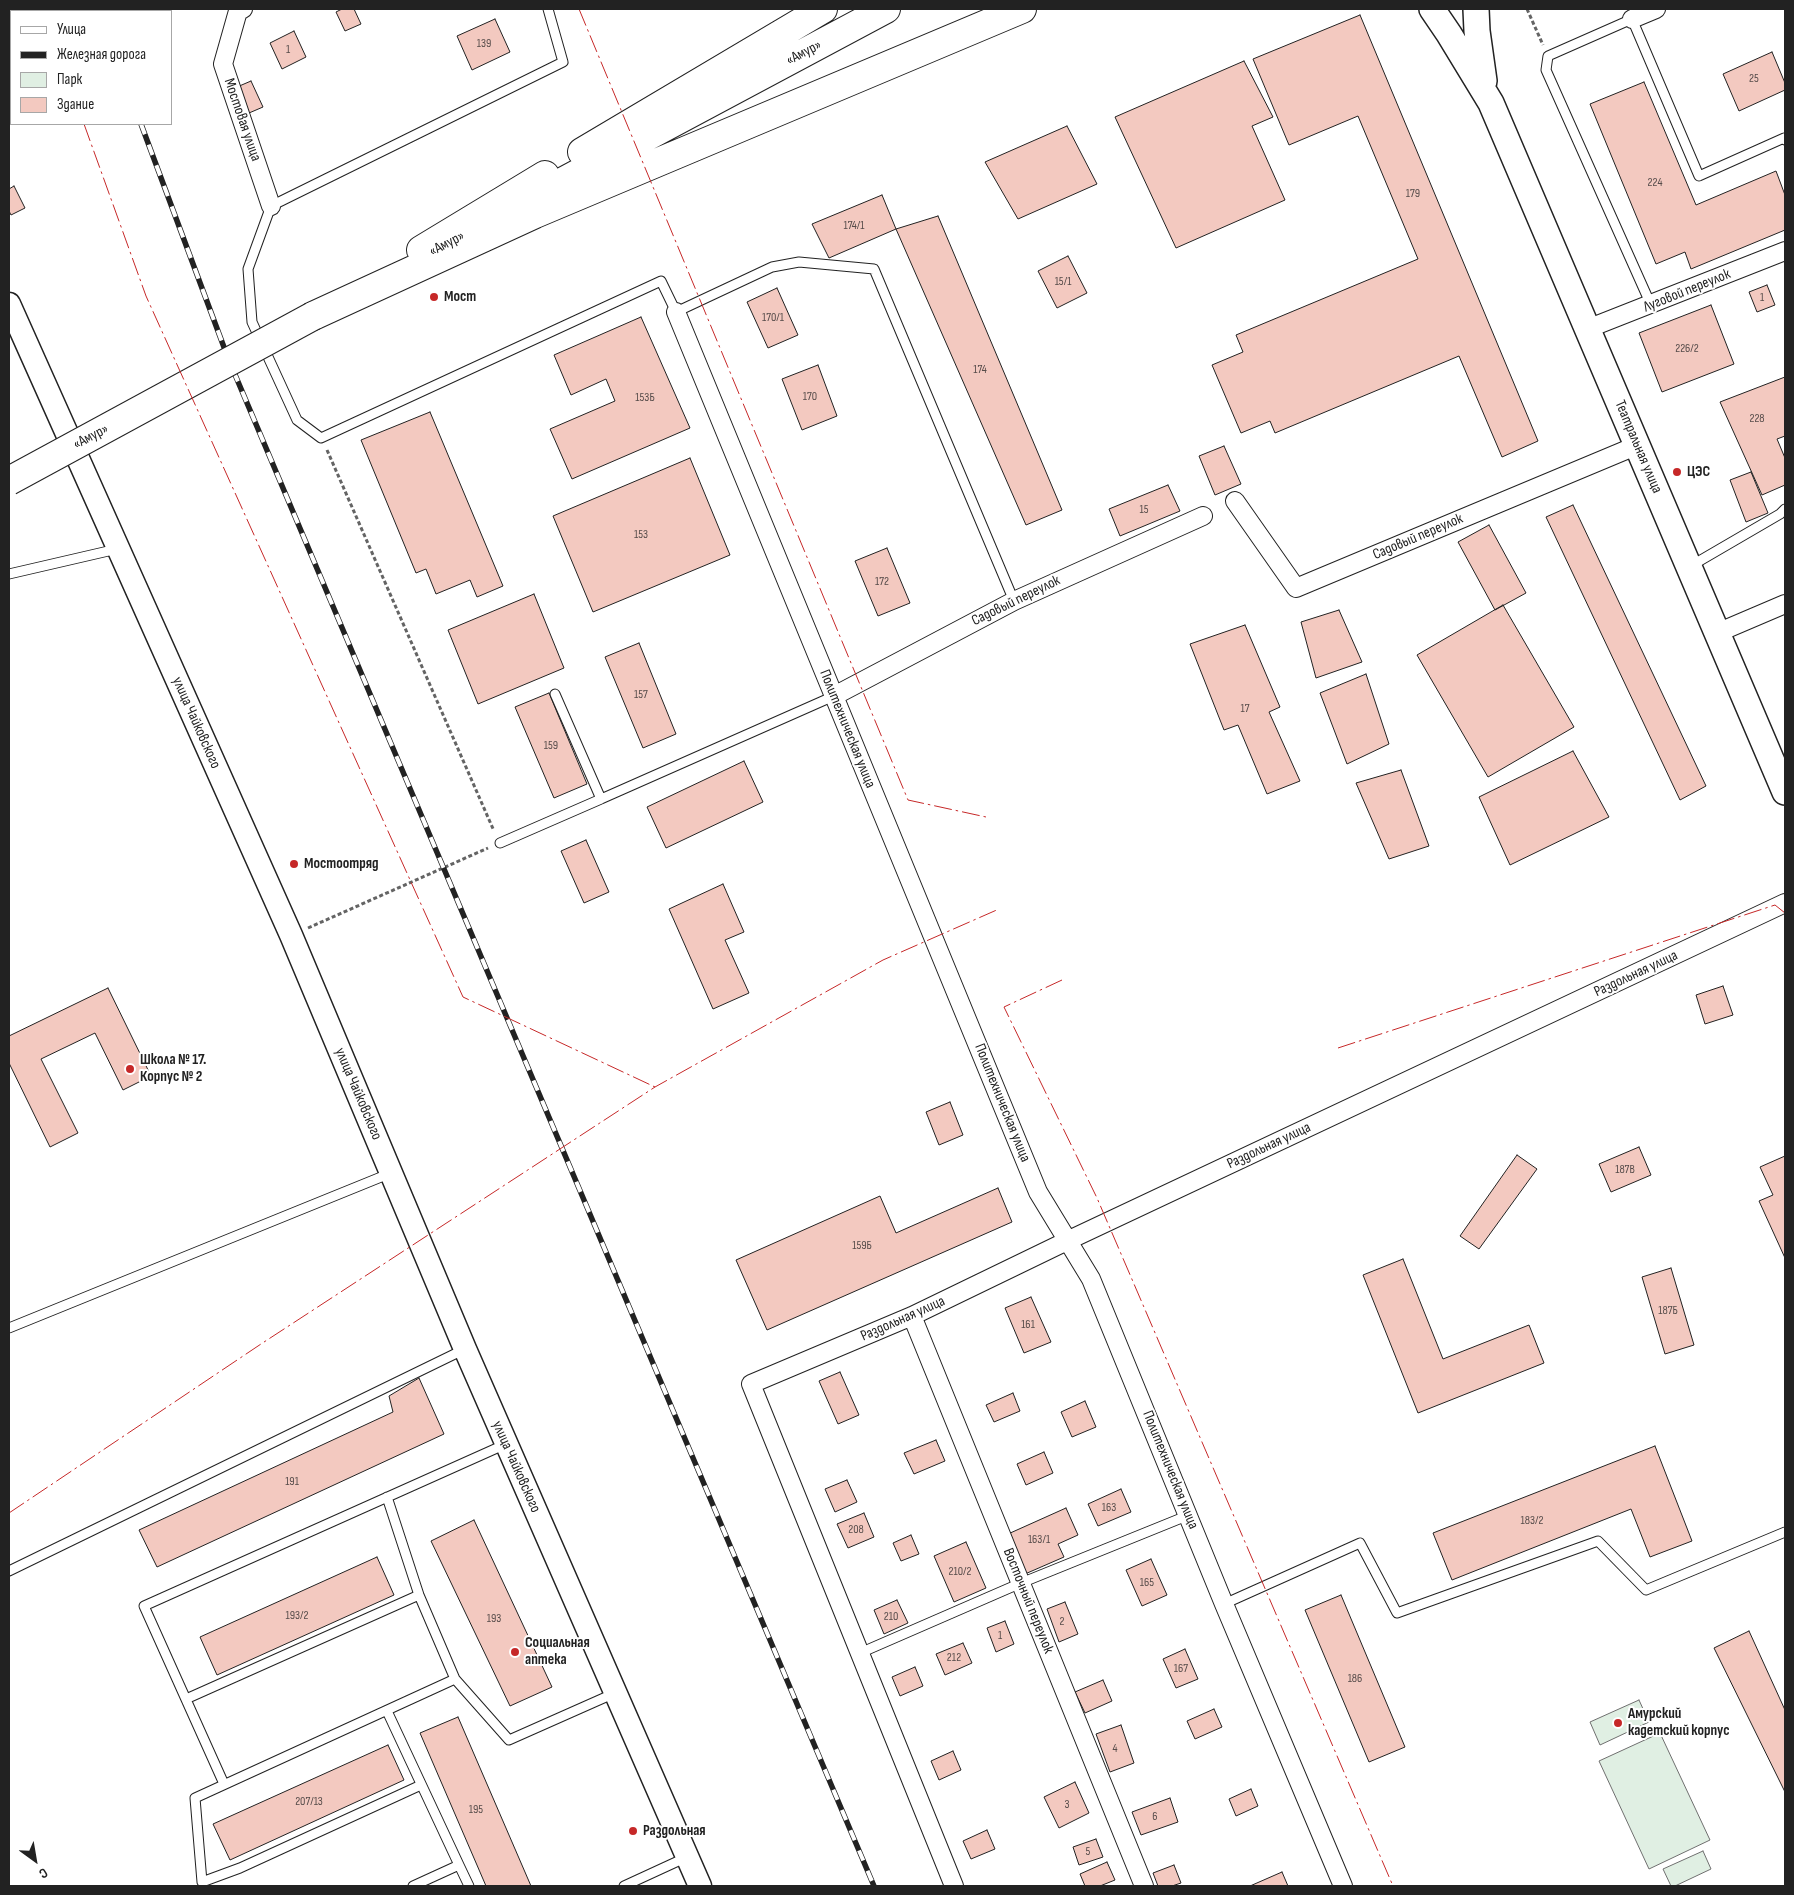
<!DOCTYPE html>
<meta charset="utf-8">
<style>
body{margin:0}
#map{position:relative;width:1794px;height:1895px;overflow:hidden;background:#fff;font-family:"Sofia Sans Condensed",sans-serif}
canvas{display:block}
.frame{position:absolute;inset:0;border:10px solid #222;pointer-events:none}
.legend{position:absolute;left:10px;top:10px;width:162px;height:115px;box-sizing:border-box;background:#fff;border:1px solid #a7a7a7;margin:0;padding:6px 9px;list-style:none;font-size:15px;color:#222}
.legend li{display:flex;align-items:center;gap:10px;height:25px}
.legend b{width:25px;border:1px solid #a7a7a7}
.north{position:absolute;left:10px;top:1835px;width:50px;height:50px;-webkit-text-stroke:4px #fff;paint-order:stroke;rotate:148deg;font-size:14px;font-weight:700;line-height:20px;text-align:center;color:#222}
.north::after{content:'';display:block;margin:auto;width:18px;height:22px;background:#222;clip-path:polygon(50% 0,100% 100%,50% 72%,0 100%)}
</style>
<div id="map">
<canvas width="1794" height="1895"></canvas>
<div class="frame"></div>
<ul class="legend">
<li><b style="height:6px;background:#fff"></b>Улица</li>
<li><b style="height:6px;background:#222"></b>Железная дорога</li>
<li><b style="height:14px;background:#e0efe3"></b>Парк</li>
<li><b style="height:14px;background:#f3c9c0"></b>Здание</li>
</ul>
<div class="north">С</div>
</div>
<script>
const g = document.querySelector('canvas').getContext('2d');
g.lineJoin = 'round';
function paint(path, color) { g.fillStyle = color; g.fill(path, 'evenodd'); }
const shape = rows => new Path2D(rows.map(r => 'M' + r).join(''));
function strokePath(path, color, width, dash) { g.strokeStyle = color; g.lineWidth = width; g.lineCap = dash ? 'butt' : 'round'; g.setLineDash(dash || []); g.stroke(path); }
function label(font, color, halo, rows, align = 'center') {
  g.font = font + ' "Sofia Sans Condensed",sans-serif'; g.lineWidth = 4; g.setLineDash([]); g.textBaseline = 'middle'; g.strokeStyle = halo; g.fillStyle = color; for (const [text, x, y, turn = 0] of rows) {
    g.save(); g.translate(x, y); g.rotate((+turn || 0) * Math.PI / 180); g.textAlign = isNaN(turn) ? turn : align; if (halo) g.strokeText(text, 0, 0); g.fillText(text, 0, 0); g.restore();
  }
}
const green = shape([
 [1639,1700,1649,1722,1600,1745,1590,1722,1639,1700],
 [1660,1733,1710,1840,1649,1869,1599,1761,1660,1733],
 [1703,1851,1711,1869,1675,1886,1671,1886,1663,1869,1703,1851]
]);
const building = shape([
 [342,9,354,9,361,24,345,31,336,12,342,9],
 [1360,15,1538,441,1502,457,1459,356,1275,433,1270,421,1241,433,1212,365,1243,352,1236,335,1418,259,1358,116,1289,145,1253,59,1360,15],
 [495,19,510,52,472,70,457,36,495,19],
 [294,31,306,57,282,69,270,43,294,31],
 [1772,52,1785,83,1785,90,1739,111,1723,74,1772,52],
 [1244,61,1273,117,1252,126,1285,200,1176,248,1115,117,1244,61],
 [251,81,263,107,249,113,237,87,251,81],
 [1644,82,1696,205,1776,171,1785,195,1785,230,1691,269,1685,252,1656,264,1590,104,1644,82],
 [1067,126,1097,184,1018,219,985,162,1067,126],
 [14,186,25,208,11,215,9,211,9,189,14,186],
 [882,195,896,229,829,258,812,224,882,195],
 [938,216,1062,510,1026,525,896,229,938,216],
 [1068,256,1087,293,1057,308,1038,271,1068,256],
 [1767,285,1775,305,1757,312,1749,292,1767,285],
 [777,288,798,335,768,348,747,302,777,288],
 [1711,305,1734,364,1662,392,1639,333,1711,305],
 [641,317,690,428,572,479,550,429,615,401,606,379,571,395,554,355,641,317],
 [818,365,837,416,802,430,782,379,818,365],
 [1785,377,1785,436,1777,439,1785,458,1785,485,1762,495,1720,402,1785,377],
 [430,412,503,586,477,597,470,580,436,594,426,569,416,573,361,440,430,412],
 [1224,446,1241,484,1215,495,1199,456,1224,446],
 [690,458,730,555,593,612,553,516,690,458],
 [1751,472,1768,513,1746,522,1730,480,1751,472],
 [1168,485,1180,511,1120,536,1109,509,1168,485],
 [1573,505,1706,786,1680,800,1546,517,1573,505],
 [1489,525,1526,593,1495,610,1458,542,1489,525],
 [887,548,910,603,878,616,855,561,887,548],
 [534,594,564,668,478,704,448,630,534,594],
 [1503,605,1574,727,1488,777,1417,655,1503,605],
 [1339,610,1362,662,1316,678,1301,622,1339,610],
 [1245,625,1280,707,1269,712,1300,781,1267,794,1238,725,1224,730,1190,644,1245,625],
 [639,643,676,734,643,748,605,657,639,643],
 [1366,674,1389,744,1347,764,1320,693,1366,674],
 [549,693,587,784,554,798,515,707,549,693],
 [1573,751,1609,817,1510,865,1479,797,1573,751],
 [744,761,763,802,666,848,647,807,744,761],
 [1401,770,1429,846,1389,859,1356,783,1401,770],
 [586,840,609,892,584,903,561,851,586,840],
 [723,884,744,932,725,940,749,993,713,1009,669,909,723,884],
 [1723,986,1733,1015,1705,1024,1696,995,1723,986],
 [108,988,151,1076,123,1090,95,1033,41,1059,78,1133,50,1147,9,1063,9,1036,108,988],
 [950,1102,963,1135,939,1145,926,1112,950,1102],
 [1639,1147,1651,1175,1611,1192,1599,1164,1639,1147],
 [1517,1155,1537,1169,1479,1249,1460,1236,1517,1155],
 [1785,1156,1785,1258,1759,1201,1773,1195,1760,1167,1785,1156],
 [998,1188,1012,1222,767,1330,736,1260,880,1196,896,1233,998,1188],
 [1403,1259,1443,1359,1529,1325,1544,1363,1418,1413,1363,1275,1403,1259],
 [1671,1268,1694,1345,1665,1354,1642,1277,1671,1268],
 [1031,1297,1051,1342,1024,1353,1005,1308,1031,1297],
 [840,1372,859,1415,838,1424,819,1381,840,1372],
 [419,1378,444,1434,157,1567,139,1530,393,1412,389,1396,419,1378],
 [1013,1393,1020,1411,994,1422,986,1405,1013,1393],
 [1085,1401,1096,1427,1072,1437,1061,1412,1085,1401],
 [936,1440,945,1461,914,1474,904,1453,936,1440],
 [1655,1446,1692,1541,1650,1557,1631,1509,1452,1580,1433,1533,1655,1446],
 [1044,1452,1053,1473,1026,1485,1017,1464,1044,1452],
 [847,1480,857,1502,835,1512,825,1489,847,1480],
 [1121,1489,1131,1512,1098,1526,1088,1504,1121,1489],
 [1066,1508,1078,1535,1058,1544,1064,1557,1025,1574,1008,1534,1066,1508],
 [864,1513,874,1537,848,1548,837,1524,864,1513],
 [474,1520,552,1687,510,1706,431,1541,474,1520],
 [911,1535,919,1554,901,1561,893,1543,911,1535],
 [966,1542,986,1588,954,1602,934,1556,966,1542],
 [377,1557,394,1595,217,1675,200,1637,377,1557],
 [1151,1559,1167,1595,1142,1606,1126,1570,1151,1559],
 [1341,1595,1405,1747,1369,1762,1305,1610,1341,1595],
 [897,1600,908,1623,884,1634,874,1610,897,1600],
 [1065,1602,1078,1634,1059,1642,1047,1609,1065,1602],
 [1005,1621,1014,1644,996,1652,987,1628,1005,1621],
 [1749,1631,1785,1710,1785,1792,1714,1648,1749,1631],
 [963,1643,972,1663,945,1675,936,1654,963,1643],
 [1185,1649,1198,1679,1176,1688,1163,1659,1185,1649],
 [915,1667,923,1686,900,1696,892,1677,915,1667],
 [1103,1680,1112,1701,1085,1713,1075,1692,1103,1680],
 [1214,1709,1222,1727,1195,1739,1187,1721,1214,1709],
 [458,1717,531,1886,486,1886,420,1733,458,1717],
 [1121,1725,1134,1763,1110,1772,1096,1734,1121,1725],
 [388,1745,404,1780,230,1860,213,1824,388,1745],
 [953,1751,961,1770,939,1780,931,1761,953,1751],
 [1075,1782,1089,1813,1059,1828,1044,1797,1075,1782],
 [1251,1789,1258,1806,1236,1816,1229,1799,1251,1789],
 [1170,1798,1178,1822,1141,1835,1132,1812,1170,1798],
 [987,1830,995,1849,971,1859,963,1841,987,1830],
 [1096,1839,1103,1857,1079,1865,1073,1847,1096,1839],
 [1107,1862,1115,1880,1100,1886,1085,1886,1080,1874,1107,1862],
 [1174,1865,1181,1883,1172,1886,1158,1886,1153,1873,1174,1865],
 [1282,1872,1288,1886,1250,1886,1282,1872]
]);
const path = shape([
 [1527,9,1543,45],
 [327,450,494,831],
 [308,928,488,848]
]);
const service = shape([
 [548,9,563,62,271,206,248,269,252,322,297,420,321,438,661,281,676,312,772,267,799,262,874,269,1014,601],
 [1651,305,1546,70,1548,56,1632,19,1699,176,1784,138,1785,140],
 [1689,567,1780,514,1785,509],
 [9,574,117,549],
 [555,694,601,799,834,696],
 [500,843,601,799],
 [9,1328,391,1173],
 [387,1497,419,1595,455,1679,509,1740,615,1693],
 [9,1571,465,1349],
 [1224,1604,1360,1543,1397,1613,1598,1541,1646,1590,1785,1532],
 [860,1653,1021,1583,1189,1515],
 [186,1699,419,1595],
 [387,1711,459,1865],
 [224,1784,144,1606,506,1444],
 [421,1785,240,1868,202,1882,195,1798,455,1679],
 [413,1886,459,1865,469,1886],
 [624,1886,687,1857]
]);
const minor = shape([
 [243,9,238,11,223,64,271,206],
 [1632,19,1656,9],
 [676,312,1038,1192,1091,1279,1224,1604,1343,1886],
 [1587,329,1785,251],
 [1235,501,1296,588,1638,445],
 [1717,633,1785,604],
 [834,696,1014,601,1203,516],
 [912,1316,1144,1886],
 [954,1886,751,1384,912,1316,1069,1240,1785,903]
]);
const tertiary = shape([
 [9,304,291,935,465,1349,700,1886]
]);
const secondary = shape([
 [1432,9,1449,34,1491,103,1785,792],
 [1476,9,1477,31,1484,81]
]);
const trunk = shape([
 [582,152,823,9],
 [532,198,886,9],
 [421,250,545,175],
 [313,316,535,214,1022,9]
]);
const rail = shape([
 [121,9,121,11],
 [141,124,228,358,874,1886]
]);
const trunkBridge = shape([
 [9,481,313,316]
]);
const power = shape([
 [43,9,44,11],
 [579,9,908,800,986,817],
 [84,124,146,296,463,997,655,1087],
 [1062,980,1004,1007,1097,1198,1393,1886],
 [1338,1048,1775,905,1785,913],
 [9,1513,261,1344,655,1087,883,960,999,909]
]);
const markers = [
 [434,297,5,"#c62828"],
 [1677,472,5,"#c62828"],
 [294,864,5,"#c62828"],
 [130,1069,5,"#c62828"],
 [515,1652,5,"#c62828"],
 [1618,1723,5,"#c62828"],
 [633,1831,5,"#c62828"]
];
const numberNames = [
 ["139",484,44],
 ["1",288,50],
 ["25",1754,79],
 ["224",1655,183],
 ["179",1413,194],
 ["174/1",854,226],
 ["15/1",1063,282],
 ["1",1762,298],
 ["170/1",773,318],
 ["226/2",1687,349],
 ["174",980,370],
 ["170",810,397],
 ["153Б",645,398],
 ["228",1757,419],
 ["15",1144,510],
 ["153",641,535],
 ["172",882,582],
 ["157",641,695],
 ["17",1245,709],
 ["159",551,746],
 ["187В",1625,1170],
 ["159Б",862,1246],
 ["187Б",1668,1311],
 ["161",1028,1325],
 ["191",292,1482],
 ["163",1109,1508],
 ["183/2",1532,1521],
 ["208",856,1530],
 ["163/1",1039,1540],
 ["210/2",960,1572],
 ["165",1147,1583],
 ["193/2",297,1616],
 ["210",891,1617],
 ["193",494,1619],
 ["2",1062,1622],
 ["1",1000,1636],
 ["212",954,1658],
 ["167",1181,1669],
 ["186",1355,1679],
 ["4",1115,1749],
 ["207/13",309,1802],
 ["3",1067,1805],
 ["195",476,1810],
 ["6",1155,1817],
 ["5",1088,1852]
];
const streetNames = [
 ["«Амур»",804,53,-28],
 ["Мостовая улица",242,120,71],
 ["«Амур»",447,244,-28],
 ["Луговой переулок",1687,291,-22],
 ["«Амур»",91,437,-28],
 ["Театральная улица",1638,447,67],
 ["Садовый переулок",1418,537,-23],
 ["Садовый переулок",1016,601,-26],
 ["улица Чайковского",196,723,66],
 ["Политехническая улица",847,729,68],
 ["Раздольная улица",1636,974,-25],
 ["улица Чайковского",358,1094,67],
 ["Политехническая улица",1002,1103,68],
 ["Раздольная улица",1269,1146,-25],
 ["Раздольная улица",903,1319,-24],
 ["улица Чайковского",516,1467,66],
 ["Политехническая улица",1170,1470,68],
 ["Восточный переулок",1028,1601,68]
];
const poiNames = [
 ["Мост",444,297],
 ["ЦЭС",1687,472],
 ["Мостоотряд",304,864],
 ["Школа № 17.",140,1060],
 ["Корпус № 2",140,1077],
 ["Социальная",525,1643],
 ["аптека",525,1660],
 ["Амурский",1628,1714],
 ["кадетский корпус",1628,1731],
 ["Раздольная",643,1831]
];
paint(green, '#e0efe3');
strokePath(green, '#6f6f6f', 1);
paint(building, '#f3c9c0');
strokePath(building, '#222', 1);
strokePath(service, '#222', 11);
strokePath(minor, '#222', 20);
strokePath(tertiary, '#222', 25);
strokePath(secondary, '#222', 28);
strokePath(trunk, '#222', 30);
strokePath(path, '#646464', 3, [4, 2.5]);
strokePath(service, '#fff', 9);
strokePath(minor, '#fff', 18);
strokePath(tertiary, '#fff', 22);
strokePath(secondary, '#fff', 25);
strokePath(trunk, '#fff', 28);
strokePath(rail, '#222', 5.5);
strokePath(rail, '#fff', 4, [11]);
strokePath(trunkBridge, '#222', 30, []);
strokePath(trunkBridge, '#fff', 28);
strokePath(power, '#c62828', 1, [18, 4, 2.5, 4]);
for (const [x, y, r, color] of markers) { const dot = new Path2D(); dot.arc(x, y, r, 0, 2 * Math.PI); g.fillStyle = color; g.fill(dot); strokePath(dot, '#fff', 2); }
label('12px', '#564c4a', null, numberNames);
label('15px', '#222', '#fff', streetNames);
label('bold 15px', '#222', '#fff', poiNames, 'left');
</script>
